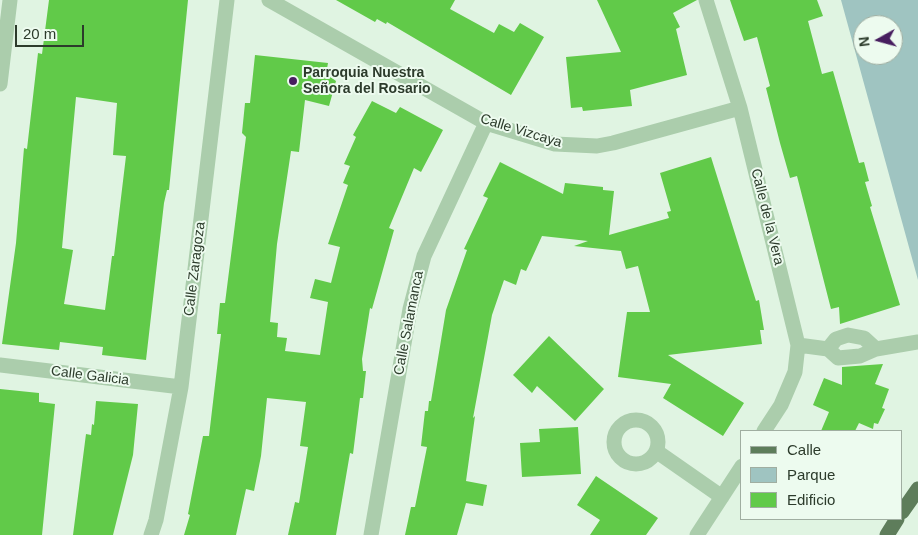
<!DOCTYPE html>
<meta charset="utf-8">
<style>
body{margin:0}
#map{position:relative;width:918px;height:535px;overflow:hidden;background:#e0f4e2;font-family:Arial,sans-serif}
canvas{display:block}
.legend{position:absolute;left:740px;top:430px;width:162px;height:90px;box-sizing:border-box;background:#edfbef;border:1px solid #a0aea1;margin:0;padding:6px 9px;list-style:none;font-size:15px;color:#2c3b2b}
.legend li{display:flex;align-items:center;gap:10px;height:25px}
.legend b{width:25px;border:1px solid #a0aea1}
.north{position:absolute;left:853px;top:15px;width:50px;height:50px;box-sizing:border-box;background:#edfbef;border:1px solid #a0aea1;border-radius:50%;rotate:263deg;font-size:14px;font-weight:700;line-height:20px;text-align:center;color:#2c3b2b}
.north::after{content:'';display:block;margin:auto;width:18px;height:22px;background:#471e5f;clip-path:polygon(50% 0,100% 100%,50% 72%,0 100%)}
.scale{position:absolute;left:15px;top:25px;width:69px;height:22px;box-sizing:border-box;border:2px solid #2c3b2b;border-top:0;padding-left:6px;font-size:15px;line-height:18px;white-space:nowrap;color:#2c3b2b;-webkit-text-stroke:4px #edfbef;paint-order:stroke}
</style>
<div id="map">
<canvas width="918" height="535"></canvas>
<ul class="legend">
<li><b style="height:6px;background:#5e7d5b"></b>Calle</li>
<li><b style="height:14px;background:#9fc4c1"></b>Parque</li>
<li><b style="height:14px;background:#61ca49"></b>Edificio</li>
</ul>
<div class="north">N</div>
<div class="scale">20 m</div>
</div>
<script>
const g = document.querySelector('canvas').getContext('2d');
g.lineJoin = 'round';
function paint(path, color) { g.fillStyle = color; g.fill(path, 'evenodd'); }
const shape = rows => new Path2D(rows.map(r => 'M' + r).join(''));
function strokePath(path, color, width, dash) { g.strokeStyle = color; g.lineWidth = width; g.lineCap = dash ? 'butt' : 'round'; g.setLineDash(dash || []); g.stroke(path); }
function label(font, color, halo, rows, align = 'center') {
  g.font = font + ' Arial,sans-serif'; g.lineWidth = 4; g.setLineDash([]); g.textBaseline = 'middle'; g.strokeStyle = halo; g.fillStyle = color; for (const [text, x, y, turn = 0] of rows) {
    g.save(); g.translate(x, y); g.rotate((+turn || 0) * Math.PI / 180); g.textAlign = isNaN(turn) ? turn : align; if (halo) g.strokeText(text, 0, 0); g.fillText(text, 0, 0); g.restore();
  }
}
const green = shape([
 [841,0,918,0,918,280],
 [863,25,893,25,893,55,863,55]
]);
const building = shape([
 [49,0,188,0,169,190,167,190,164,203,146,360,102,355,103,347,60,342,59,350,2,344,16,243,24,148,27,149,38,53,42,54],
 [76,97,117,103,113,155,126,156,114,256,112,256,105,310,64,304,73,250,62,248],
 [336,0,455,0,450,9,494,33,499,24,514,32,520,23,544,37,511,95,387,22,386,24,377,19,375,22],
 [597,0,697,0,673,13,680,27,676,29,687,75,630,90,632,106,583,111,582,107,571,108,566,57,621,52],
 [730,0,817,0,823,16,808,21,822,74,833,71,859,163,864,162,869,181,865,182,872,206,870,207,900,305,840,324,839,307,831,309,797,176,790,178,780,143,766,88,770,86,757,37,744,41],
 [255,55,328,63,326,74,336,81,329,106,305,100,299,152,291,151,277,244,270,322,278,323,277,337,287,338,285,351,320,355,328,302,310,298,315,279,331,283,340,247,328,244,348,185,343,183,350,166,344,164,356,137,353,135,372,101,396,113,400,107,443,130,421,172,414,168,389,228,394,230,372,309,370,308,362,359,363,371,366,371,363,398,360,398,353,454,350,453,336,535,288,535,295,502,299,503,308,447,300,446,306,402,267,398,261,456,254,491,246,489,236,535,184,535,190,515,188,514,203,436,209,436,221,334,217,334,220,303,225,303,246,137,242,133,245,103,250,103],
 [711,157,756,301,759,300,764,330,760,330,762,344,668,355,744,403,723,436,663,398,671,384,618,377,627,312,650,312,638,266,626,269,621,251,574,246,588,241,542,236,526,271,521,269,516,285,504,280,492,315,473,418,475,416,466,481,487,485,483,506,466,503,457,535,405,535,411,507,415,507,427,447,421,446,425,411,428,411,429,401,431,401,446,310,467,250,464,249,488,198,483,196,500,162,563,194,565,183,603,187,603,190,614,191,609,235,669,218,667,212,671,211,660,173],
 [549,336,604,389,575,421,537,386,532,393,513,375],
 [883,364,875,384,889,389,882,408,885,409,878,424,874,423,873,429,859,423,855,431,821,431,829,412,813,405,824,378,842,385,842,367],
 [0,389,39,393,39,402,55,404,42,535,0,535],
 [96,401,138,404,133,455,113,535,73,535,86,434,91,435,92,424,94,425],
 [578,427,581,474,522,477,520,443,540,442,539,429],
 [596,476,658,518,646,535,590,535,600,520,577,505]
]);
const minor = shape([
 [269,0,486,123,555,144,597,146,613,143,740,108],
 [706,0,740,108,798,345,795,372,781,405,764,431],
 [0,84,10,0],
 [798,345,828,349,838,358,860,356,876,349,918,342],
 [828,349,836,339,848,335,864,338,876,349],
 [0,365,181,387],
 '614 442a22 22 0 1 1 44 0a22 22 0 1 1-44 0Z',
 [656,451,722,497],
 [151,535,156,520,181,387,227,0],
 [371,535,410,309,424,256,486,123],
 [697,535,742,466]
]);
const major = shape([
 [902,512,918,489],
 [887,535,897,519]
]);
const markers = [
 [293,81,5,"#471e5f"]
];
const poiNames = [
 ["Parroquia Nuestra",303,73],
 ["Señora del Rosario",303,89]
];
const streetNames = [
 ["Calle Vizcaya",521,131,17],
 ["Calle de la Vera",767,217,76],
 ["Calle Zaragoza",195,269,-83],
 ["Calle Salamanca",409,323,-79],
 ["Calle Galicia",90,376,7]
];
paint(green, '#9fc4c1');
paint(building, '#61ca49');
strokePath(minor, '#abcdac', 15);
strokePath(major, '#5e7d5b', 15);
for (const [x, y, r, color] of markers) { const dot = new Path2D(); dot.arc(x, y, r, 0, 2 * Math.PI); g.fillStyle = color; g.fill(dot); strokePath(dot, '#edfbef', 2); }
label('bold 14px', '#2c3b2b', '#edfbef', poiNames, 'left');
label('14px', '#2c3b2b', '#edfbef', streetNames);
</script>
